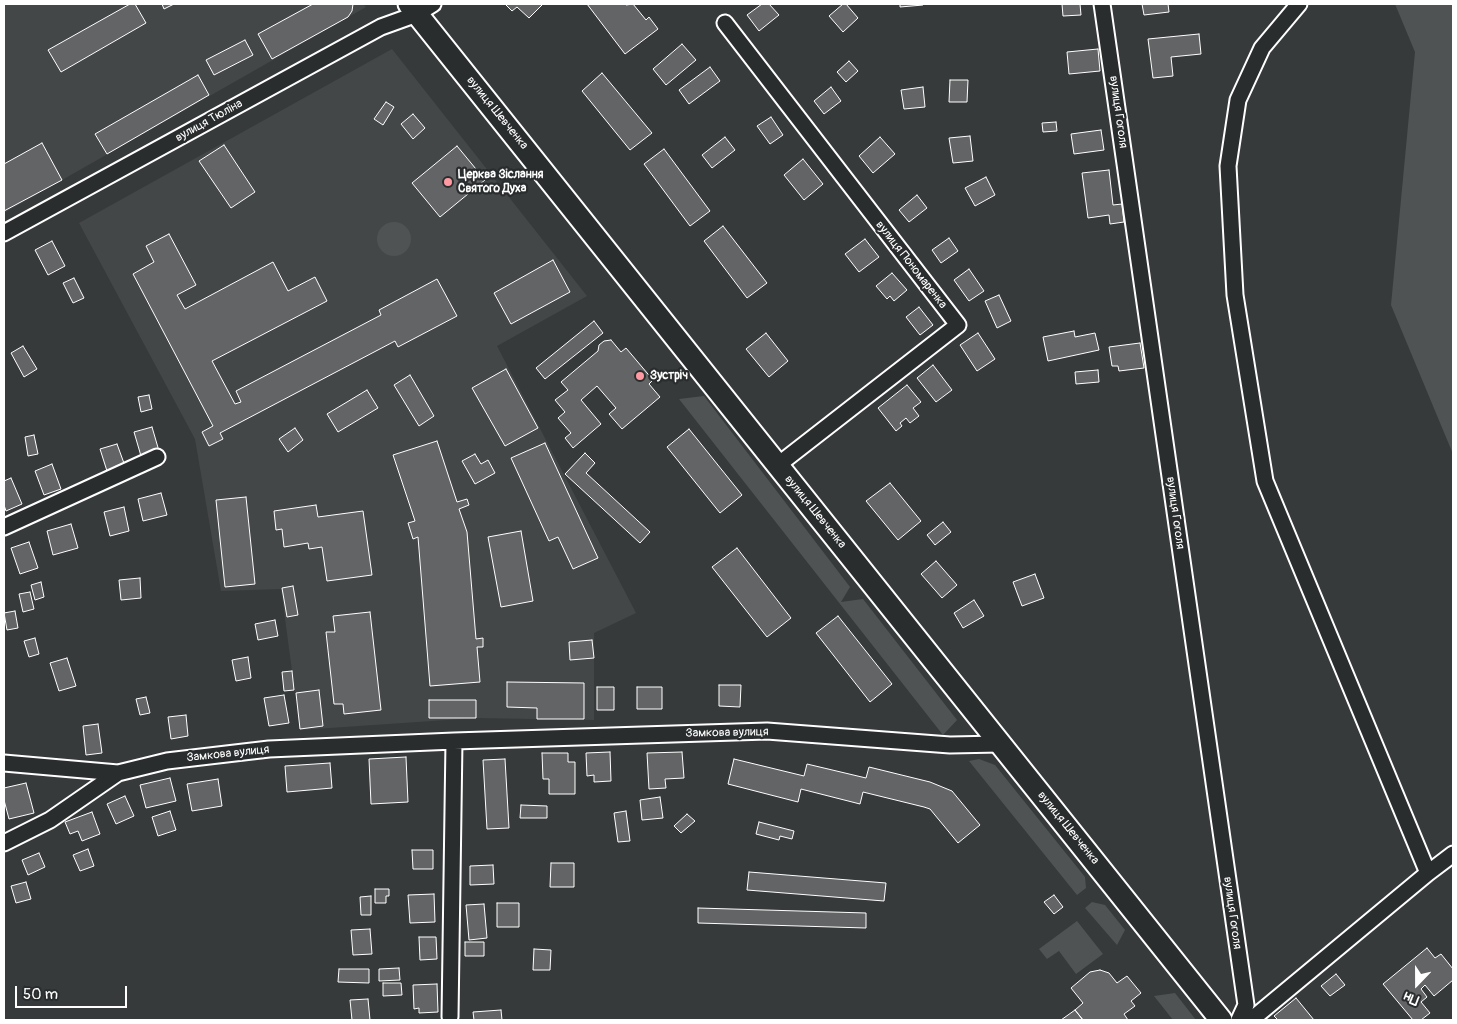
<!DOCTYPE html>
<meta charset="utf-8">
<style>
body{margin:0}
#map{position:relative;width:1457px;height:1024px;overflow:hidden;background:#373a3b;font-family:Pangolin,sans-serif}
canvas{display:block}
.frame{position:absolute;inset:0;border:5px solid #fff;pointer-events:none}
.north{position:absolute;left:1392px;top:959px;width:50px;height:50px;-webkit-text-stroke:4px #2a2d2e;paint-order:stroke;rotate:202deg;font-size:14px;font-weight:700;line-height:20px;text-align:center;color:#fff}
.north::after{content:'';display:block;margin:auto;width:18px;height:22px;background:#fff;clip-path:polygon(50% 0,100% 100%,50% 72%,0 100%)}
.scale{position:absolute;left:15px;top:986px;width:112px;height:22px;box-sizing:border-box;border:2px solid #fff;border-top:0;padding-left:6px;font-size:15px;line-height:18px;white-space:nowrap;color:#fff;-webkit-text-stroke:4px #2a2d2e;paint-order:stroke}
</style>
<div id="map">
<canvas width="1457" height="1024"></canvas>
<div class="frame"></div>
<div class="north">Пн</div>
<div class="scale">50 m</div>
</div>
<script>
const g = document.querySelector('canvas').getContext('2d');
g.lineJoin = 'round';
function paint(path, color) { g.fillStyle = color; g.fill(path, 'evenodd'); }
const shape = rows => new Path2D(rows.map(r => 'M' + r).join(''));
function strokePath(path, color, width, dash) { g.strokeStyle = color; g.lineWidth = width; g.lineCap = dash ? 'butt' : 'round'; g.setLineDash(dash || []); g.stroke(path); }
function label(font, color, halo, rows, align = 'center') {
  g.font = font + ' Pangolin,sans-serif'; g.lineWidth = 4.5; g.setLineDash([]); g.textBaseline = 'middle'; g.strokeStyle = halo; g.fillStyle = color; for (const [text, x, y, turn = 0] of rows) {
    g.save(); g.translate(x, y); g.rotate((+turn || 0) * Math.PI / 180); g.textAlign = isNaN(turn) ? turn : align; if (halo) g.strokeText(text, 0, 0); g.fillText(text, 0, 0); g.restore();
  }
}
const built = shape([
 [4,4,363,4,366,7,4,213],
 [392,49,587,296,497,346,636,613,594,633,594,720,476,718,300,730,281,589,221,591,195,439,79,223]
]);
const green = shape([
 [1395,4,1453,4,1453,454,1391,305,1415,52],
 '377 239a17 17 0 1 1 34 0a17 17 0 1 1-34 0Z',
 [704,396,850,587,841,602,863,599,957,720,943,735,679,399],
 [979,759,995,765,1085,877,1086,888,1077,895,969,761],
 [1092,902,1105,905,1125,930,1117,945,1085,908],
 [1077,921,1103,954,1076,974,1059,951,1047,959,1039,949],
 [1175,993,1196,1020,1173,1020,1154,996]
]);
const building = shape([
 [130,4,135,4,146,23,61,72,48,50,130,4],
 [162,4,174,4,164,9,162,4],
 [313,4,353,4,352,11,348,17,272,59,258,34,313,4],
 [505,4,543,4,529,18,517,7,512,11,505,4],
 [587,4,625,4,626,5,633,4,646,20,649,17,658,29,625,54,587,4],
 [762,4,769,4,779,15,759,31,747,15,762,4],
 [843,4,846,4,858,18,843,32,829,16,843,4],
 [900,4,923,4,923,5,900,7,900,4],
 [1062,4,1080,4,1081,15,1063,16,1062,4],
 [1142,4,1168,4,1169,12,1144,15,1142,4],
 [1199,34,1201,54,1171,57,1173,76,1153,78,1148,39,1199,34],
 [245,40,253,55,214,75,206,60,245,40],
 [682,44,696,60,666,85,653,69,682,44],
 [1098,49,1100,71,1069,74,1067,52,1098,49],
 [849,61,858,71,846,82,837,72,849,61],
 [710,67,720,81,689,104,679,90,710,67],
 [602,73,652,133,630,150,582,91,602,73],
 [198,75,209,95,107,154,95,134,198,75],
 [950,80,968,80,967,102,949,102,950,80],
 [831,87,841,101,824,114,814,101,831,87],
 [923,87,925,107,904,109,901,90,923,87],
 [386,102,394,107,383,125,374,119,386,102],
 [413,114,425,128,413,139,401,124,413,114],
 [771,117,783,135,770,144,757,126,771,117],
 [1056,122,1057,131,1043,132,1042,123,1056,122],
 [1101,130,1104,150,1074,154,1071,134,1101,130],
 [970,136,973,161,953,163,949,138,970,136],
 [725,137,735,150,712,168,702,155,725,137],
 [880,137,895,154,873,173,859,156,880,137],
 [42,143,62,180,4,211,4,164,42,143],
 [224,145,255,192,231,208,199,161,224,145],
 [457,146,485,180,440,217,412,183,457,146],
 [664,149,710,211,690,226,644,164,664,149],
 [803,159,823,184,804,200,784,175,803,159],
 [1109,170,1113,205,1122,204,1124,222,1110,224,1109,215,1088,218,1082,173,1109,170],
 [986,177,995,195,975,206,965,188,986,177],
 [917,195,927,208,909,222,899,210,917,195],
 [723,226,767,283,747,298,704,241,723,226],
 [169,234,196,285,177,295,185,309,273,262,288,291,315,277,327,301,212,361,235,404,241,402,236,391,381,315,379,310,437,279,457,316,398,347,395,341,220,433,223,439,209,446,202,432,213,426,133,274,154,262,146,246,169,234],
 [949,238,958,251,941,263,932,250,949,238],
 [865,239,879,257,859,272,845,254,865,239],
 [52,241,65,266,48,275,35,250,52,241],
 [553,260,570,292,511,324,494,293,553,260],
 [969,269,984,291,969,301,954,280,969,269],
 [892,273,907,290,894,301,890,296,887,299,876,286,892,273],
 [74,278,84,298,73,303,63,283,74,278],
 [999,295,1011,321,997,328,985,301,999,295],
 [919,307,933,325,920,335,906,317,919,307],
 [594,321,603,333,545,379,536,368,594,321],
 [1074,331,1075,337,1095,333,1099,350,1048,361,1043,337,1074,331],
 [766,333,788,361,769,377,746,349,766,333],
 [978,333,995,359,977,371,960,345,978,333],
 [611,340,621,352,626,348,653,380,649,384,660,397,622,429,609,414,616,408,597,386,581,400,601,424,573,448,565,438,571,433,558,418,565,412,555,400,568,390,561,382,598,351,599,345,604,341,611,340],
 [1140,343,1144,368,1119,371,1118,366,1112,366,1109,347,1140,343],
 [23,346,37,369,24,377,11,353,23,346],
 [933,365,952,390,936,402,917,378,933,365],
 [506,369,538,428,505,446,472,388,506,369],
 [1098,370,1099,382,1076,384,1075,372,1098,370],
 [410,375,434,416,419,426,394,385,410,375],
 [907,385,921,402,913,408,919,416,910,423,906,418,900,423,902,426,896,431,878,408,907,385],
 [367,390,378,408,338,432,327,414,367,390],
 [149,395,152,409,141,412,138,397,149,395],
 [152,427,159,451,141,456,134,432,152,427],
 [295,428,303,440,288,452,279,439,295,428],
 [689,429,742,495,720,513,667,447,689,429],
 [34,435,38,454,28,456,25,437,34,435],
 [437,441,457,502,467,499,469,505,459,509,467,532,476,639,483,638,483,647,477,647,480,682,430,686,418,537,413,539,408,523,415,521,393,455,437,441],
 [545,443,598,558,573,569,558,537,549,541,511,458,545,443],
 [117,444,125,466,107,471,100,449,117,444],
 [585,453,595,463,586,473,650,532,640,543,565,474,585,453],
 [475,454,481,464,488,460,495,473,475,484,462,461,475,454],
 [52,464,61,489,44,495,35,471,52,464],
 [11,478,22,504,6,511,4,505,4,481,11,478],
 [890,483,921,521,898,540,866,501,890,483],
 [161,493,167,515,143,521,138,499,161,493],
 [246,497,255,584,225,587,216,500,246,497],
 [316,505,318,517,363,511,372,575,327,581,322,547,309,549,308,543,284,547,282,529,276,530,274,511,316,505],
 [124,507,129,531,110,536,104,512,124,507],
 [943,522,951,532,935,545,927,535,943,522],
 [71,524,78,548,53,555,47,531,71,524],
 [521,531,533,601,501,607,488,537,521,531],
 [29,542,38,568,20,574,11,548,29,542],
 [737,548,791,618,767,637,712,567,737,548],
 [936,561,957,585,942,598,921,574,936,561],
 [1035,574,1044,598,1022,606,1013,582,1035,574],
 [140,578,141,598,121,600,119,580,140,578],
 [41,582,44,597,35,600,31,585,41,582],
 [293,586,298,615,287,617,282,588,293,586],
 [30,592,34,609,23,612,19,594,30,592],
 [974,600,984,616,963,628,954,613,974,600],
 [15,611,18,628,7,630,4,613,15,611],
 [370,612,381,710,344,714,343,704,334,704,326,632,335,632,333,616,370,612],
 [838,616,892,684,870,702,816,633,838,616],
 [275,620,278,636,258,640,255,624,275,620],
 [35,638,39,654,29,657,24,641,35,638],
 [592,640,594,658,570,660,569,642,592,640],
 [248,657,251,678,236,681,232,660,248,657],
 [67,658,76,686,59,691,50,663,67,658],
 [292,671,294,690,284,691,282,672,292,671],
 [507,682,584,683,584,719,537,719,537,708,507,707,507,682],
 [719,685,741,685,740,707,719,706,719,685],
 [597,687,614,687,614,710,597,710,597,687],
 [637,687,662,687,662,709,637,709,637,687],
 [319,690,323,726,300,729,296,693,319,690],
 [284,695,289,723,269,726,264,698,284,695],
 [146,697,150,713,140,715,136,699,146,697],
 [429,700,476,700,476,718,429,718,429,700],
 [186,715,188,736,171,739,168,717,186,715],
 [98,724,102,753,86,755,83,726,98,724],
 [610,752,611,781,594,782,594,775,587,776,586,753,610,752],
 [682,752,684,778,665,779,666,788,649,789,647,753,682,752],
 [542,753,568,753,568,762,575,762,575,794,549,794,549,779,543,779,542,753],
 [406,757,408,802,371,804,369,759,406,757],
 [505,759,509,828,487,829,483,760,505,759],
 [734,759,804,776,807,764,866,778,869,767,930,782,952,791,980,825,958,843,930,809,924,807,863,792,860,804,801,789,798,802,728,784,734,759],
 [330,763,332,788,287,792,285,766,330,763],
 [170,778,176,801,146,808,140,785,170,778],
 [218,779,222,806,192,811,187,784,218,779],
 [26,783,34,813,9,819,4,800,4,788,26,783],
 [125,796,134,816,116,824,107,804,125,796],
 [660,797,663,818,642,820,640,800,660,797],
 [521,805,547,806,547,818,520,818,521,805],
 [170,811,176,830,158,836,152,817,170,811],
 [626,811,630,841,618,842,614,813,626,811],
 [92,812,100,834,82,841,78,831,70,834,65,822,92,812],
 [687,814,695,821,681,833,674,826,687,814],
 [759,822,794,831,792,839,780,836,779,840,756,834,759,822],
 [88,849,94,866,80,871,73,855,88,849],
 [412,850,433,850,433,869,413,869,412,850],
 [39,853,45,867,28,875,22,860,39,853],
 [551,863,574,863,574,887,550,887,551,863],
 [493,865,494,884,470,885,470,866,493,865],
 [749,872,886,883,884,901,747,890,749,872],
 [26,882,31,899,16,903,11,886,26,882],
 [375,889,389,889,389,896,386,896,386,903,375,903,375,889],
 [434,894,435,922,410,923,408,895,434,894],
 [1054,895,1063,907,1054,914,1044,902,1054,895],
 [371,896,371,915,361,915,360,897,371,896],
 [497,903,519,903,519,927,497,927,497,903],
 [484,904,487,938,469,940,466,905,484,904],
 [698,908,866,913,866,928,698,923,698,908],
 [370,929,372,954,353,955,351,930,370,929],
 [419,937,436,937,437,959,420,960,419,937],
 [465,942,484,942,484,956,465,956,465,942],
 [1427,948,1435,958,1441,954,1453,969,1453,980,1434,996,1425,985,1421,989,1427,997,1421,1002,1430,1013,1421,1020,1413,1020,1383,984,1427,948],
 [534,949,551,950,550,970,533,970,534,949],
 [399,968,400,980,379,981,379,969,399,968],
 [339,969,369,969,369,983,338,982,339,969],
 [1100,970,1109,973,1117,983,1127,976,1141,993,1131,1001,1135,1006,1124,1014,1128,1020,1083,1020,1075,1010,1083,1003,1071,988,1090,972,1100,970],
 [1336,974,1345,985,1330,996,1321,986,1336,974],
 [383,983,401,983,402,995,383,996,383,983],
 [437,984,438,1012,419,1013,419,1008,414,1009,413,985,437,984],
 [1296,998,1314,1020,1278,1020,1274,1016,1296,998],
 [368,999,370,1020,352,1020,350,1000,368,999],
 [501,1010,502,1020,474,1020,473,1012,501,1010],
 [1075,1010,1083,1020,1061,1020,1075,1010]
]);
const minor = shape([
 [1102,4,1246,1005,1239,1020],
 [1299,4,1262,48,1238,100,1228,166,1235,295,1265,481,1428,873],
 [725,23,958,325,778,465],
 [4,233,381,27,417,14,433,4],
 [4,527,157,457],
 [4,763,118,773,167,761,269,749,454,741,767,731,950,745,1000,744],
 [4,843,50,820,118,773],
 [450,1017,454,741],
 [1251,1020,1428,873,1453,854]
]);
const secondary = shape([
 [409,4,1221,1020]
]);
const markers = [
 [448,182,5,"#ff9aa2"],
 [640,376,5,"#ff9aa2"]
];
const streetNames = [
 ["вулиця Гоголя",1118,112,82],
 ["вулиця Шевченка",497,113,51],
 ["вулиця Тюліна",209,121,-29],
 ["вулиця Пономаренка",911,265,52],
 ["вулиця Шевченка",815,512,51],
 ["вулиця Гоголя",1175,513,82],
 ["Замкова вулиця",727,733,-1],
 ["Замкова вулиця",228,754,-6],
 ["вулиця Шевченка",1068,828,51],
 ["вулиця Гоголя",1232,913,82]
];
const poiNames = [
 ["Церква Зіслання",458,175],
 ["Святого Духа",458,189],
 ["Зустріч",650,376]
];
paint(built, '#444748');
paint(green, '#505354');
paint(building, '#636465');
strokePath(building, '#fff', 1);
strokePath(minor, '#fff', 19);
strokePath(secondary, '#fff', 25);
strokePath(minor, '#2a2d2e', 15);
strokePath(secondary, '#2a2d2e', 21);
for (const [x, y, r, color] of markers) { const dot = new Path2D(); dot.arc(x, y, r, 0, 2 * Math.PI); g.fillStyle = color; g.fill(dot); strokePath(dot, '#2a2d2e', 2); }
label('12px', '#fff', '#2a2d2e', streetNames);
label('bold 12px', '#fff', '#2a2d2e', poiNames, 'left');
</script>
